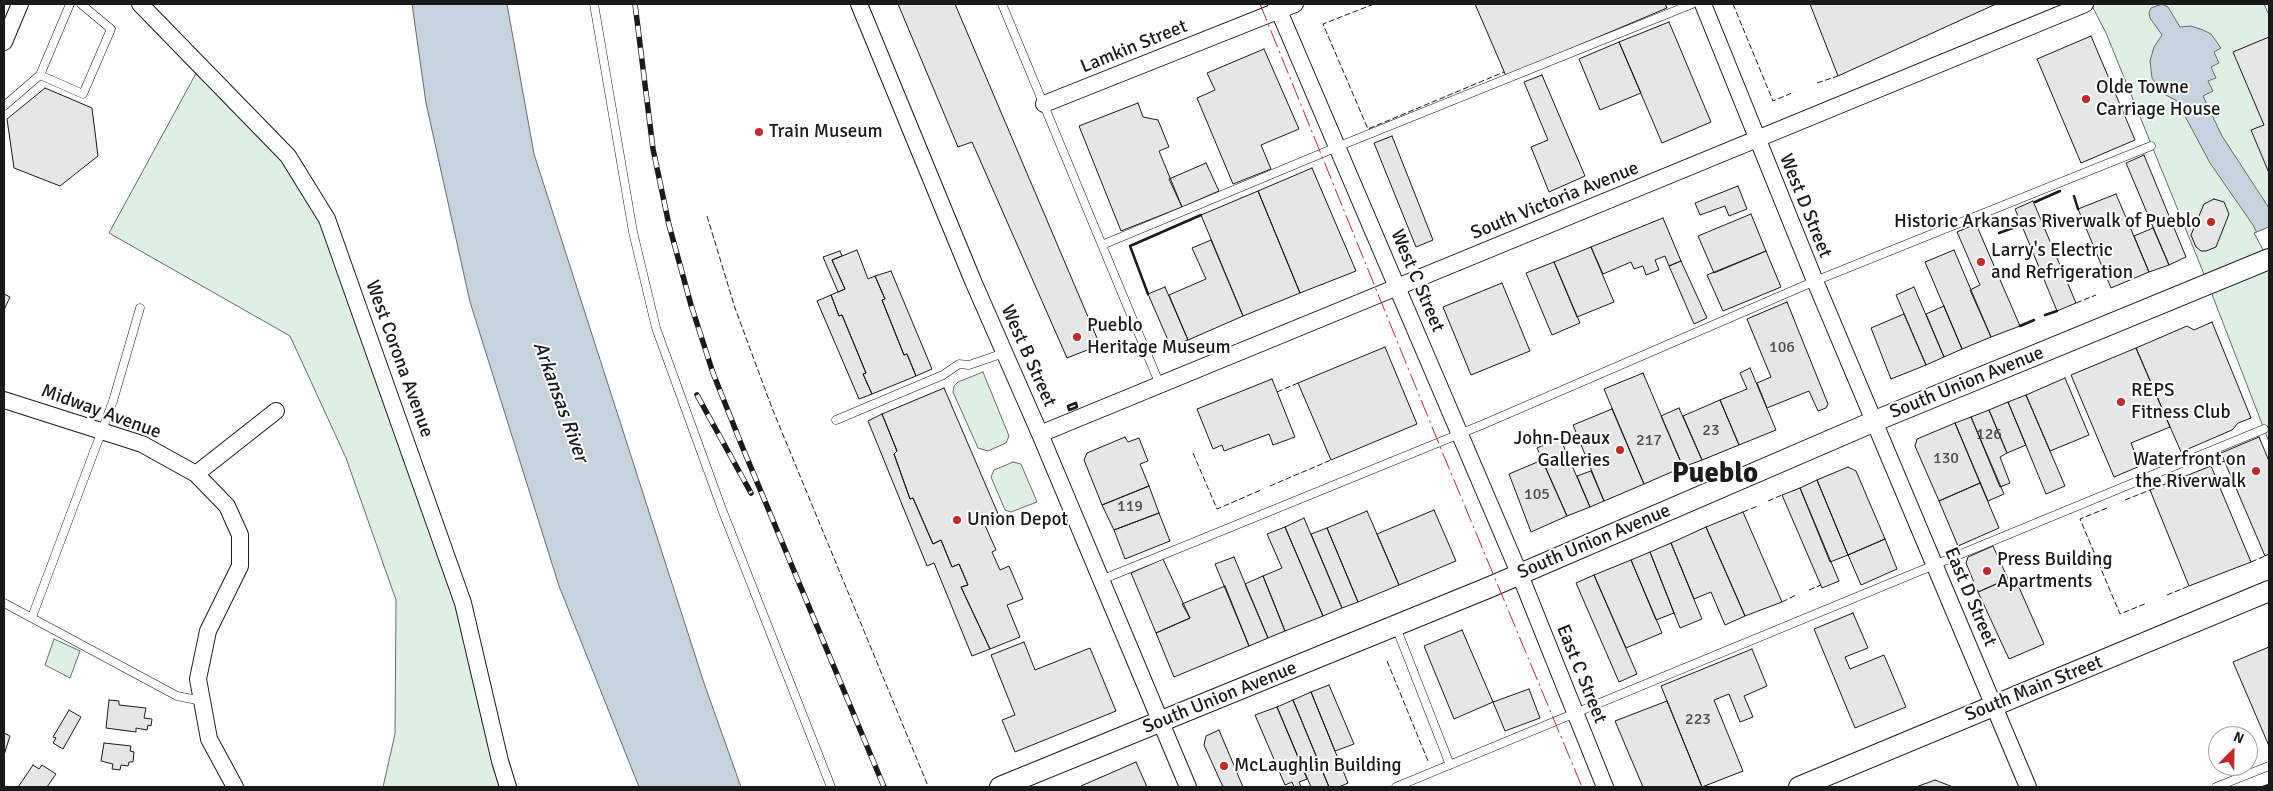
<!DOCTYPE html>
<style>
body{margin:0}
#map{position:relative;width:2273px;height:791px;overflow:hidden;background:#fff;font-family:Signika,sans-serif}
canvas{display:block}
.frame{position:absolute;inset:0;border:5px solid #1a1a1a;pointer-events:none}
.north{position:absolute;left:2208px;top:726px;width:50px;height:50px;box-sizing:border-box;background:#fff;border:1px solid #a3a3a3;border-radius:50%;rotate:23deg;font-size:14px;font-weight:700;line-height:20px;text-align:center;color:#1a1a1a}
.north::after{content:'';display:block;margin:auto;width:18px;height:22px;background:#c62828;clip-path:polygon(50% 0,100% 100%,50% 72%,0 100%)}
</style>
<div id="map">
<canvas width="2273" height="791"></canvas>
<div class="frame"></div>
<div class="north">N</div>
</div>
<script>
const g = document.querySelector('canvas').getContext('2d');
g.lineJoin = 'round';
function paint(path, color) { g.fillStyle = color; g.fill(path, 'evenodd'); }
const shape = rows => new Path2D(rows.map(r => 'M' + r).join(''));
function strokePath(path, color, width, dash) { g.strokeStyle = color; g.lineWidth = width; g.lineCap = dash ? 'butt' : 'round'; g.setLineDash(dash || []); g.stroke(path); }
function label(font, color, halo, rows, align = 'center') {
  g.font = font + ' Signika,sans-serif'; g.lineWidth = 4; g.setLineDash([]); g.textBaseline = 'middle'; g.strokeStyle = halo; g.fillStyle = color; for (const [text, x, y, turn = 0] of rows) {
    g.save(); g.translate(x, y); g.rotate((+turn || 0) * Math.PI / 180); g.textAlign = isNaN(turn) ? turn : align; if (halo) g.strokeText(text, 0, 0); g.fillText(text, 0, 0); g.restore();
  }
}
const green = shape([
 [2091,4,2264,4,2269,15,2269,442,2208,284,2106,33,2091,4],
 [200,66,288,156,327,219,437,522,508,787,383,787,395,734,396,600,346,458,290,336,109,233,200,66],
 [983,372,1009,436,1006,443,988,451,978,448,953,392,954,386,958,382,983,372],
 [1013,462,1021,464,1037,502,1011,512,1005,510,991,477,994,470,1013,462],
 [54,639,80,651,70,678,45,665,54,639]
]);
const water = shape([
 [412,4,507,4,534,154,704,683,741,787,639,787,559,586,470,302,426,103,412,4],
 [2162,4,2168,7,2180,27,2191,26,2203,30,2211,34,2221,48,2214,52,2219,63,2211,67,2216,78,2208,81,2213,91,2203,96,2222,136,2269,208,2269,258,2253,225,2210,163,2177,101,2164,94,2152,78,2150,61,2154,47,2162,35,2150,18,2149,13,2151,8,2162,4]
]);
const pier = shape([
 [2269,227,2269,261,2254,233,2269,227]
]);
const building = shape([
 [898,4,955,4,1100,345,1067,358,972,142,958,147,898,4],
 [1475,4,1665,4,1667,8,1506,76,1475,4],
 [1810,4,1996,4,1838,76,1810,4],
 [1669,22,1711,122,1662,143,1619,42,1669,22],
 [2091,36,2135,140,2081,163,2037,59,2091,36],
 [2269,37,2269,173,2251,130,2264,125,2233,52,2269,37],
 [1619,42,1641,93,1600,110,1579,59,1619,42],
 [1264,49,1299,129,1261,145,1271,169,1233,184,1197,98,1215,90,1207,73,1264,49],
 [1542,75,1585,176,1549,192,1531,147,1548,140,1524,82,1542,75],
 [45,88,92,108,98,156,60,186,14,168,7,119,45,88],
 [1138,103,1143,117,1158,120,1169,147,1159,151,1182,207,1121,231,1079,126,1138,103],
 [1392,136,1433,240,1416,247,1374,143,1392,136],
 [2144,155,2186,257,2169,265,2126,163,2144,155],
 [1206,163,1219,191,1182,207,1169,179,1206,163],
 [1312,168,1356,271,1300,293,1258,191,1312,168],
 [1738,186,1747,209,1729,216,1725,206,1700,215,1695,203,1738,186],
 [1258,191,1300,293,1243,316,1201,215,1258,191],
 [2116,194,2149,272,2111,288,2078,209,2116,194],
 [2214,199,2224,202,2229,214,2216,247,2206,251,2201,251,2196,247,2191,235,2204,204,2214,199],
 [2033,201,2076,303,2057,311,2015,209,2033,201],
 [1751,214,1766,251,1714,273,1698,236,1751,214],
 [1663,218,1681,261,1669,266,1665,256,1655,260,1659,270,1646,275,1643,266,1634,269,1631,262,1603,274,1591,247,1663,218],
 [1976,224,2020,326,1991,337,1970,290,1980,285,1957,232,1976,224],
 [2153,228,2169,265,2149,272,2134,236,2153,228],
 [1211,240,1243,316,1188,340,1169,295,1206,279,1192,248,1211,240],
 [1591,247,1614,302,1577,317,1554,262,1591,247],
 [857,250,868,279,875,276,885,299,882,300,904,355,907,354,916,376,872,394,863,374,866,373,842,315,839,316,831,295,845,289,832,260,857,250],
 [1954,250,1991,337,1962,349,1925,262,1954,250],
 [840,251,842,256,832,260,845,289,838,292,823,257,840,251],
 [1766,251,1781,287,1723,311,1707,275,1766,251],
 [1681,261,1707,318,1694,324,1669,266,1681,261],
 [1554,262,1580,323,1552,335,1526,273,1554,262],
 [891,271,932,369,916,376,907,354,904,355,882,300,885,299,875,276,891,271],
 [1502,283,1530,351,1471,375,1443,307,1502,283],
 [1165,287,1188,340,1171,347,1148,294,1165,287],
 [1914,287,1944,357,1926,365,1896,295,1914,287],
 [4,294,10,297,4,310,4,294],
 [831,295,839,316,842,315,866,373,863,374,872,394,859,399,817,301,831,295],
 [1787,302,1828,404,1826,408,1818,411,1809,391,1767,408,1757,383,1771,377,1747,319,1787,302],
 [1944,306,1962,349,1944,357,1926,314,1944,306],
 [1904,314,1926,365,1891,379,1871,328,1904,314],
 [2212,322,2251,418,2238,423,2232,430,2181,452,2136,348,2187,326,2194,330,2212,322],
 [1385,347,1417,424,1331,460,1298,383,1385,347],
 [2136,348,2170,427,2131,443,2140,466,2114,477,2071,375,2136,348],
 [1750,368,1776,430,1739,445,1720,400,1747,389,1740,373,1750,368],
 [1643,373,1683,467,1644,484,1604,389,1643,373],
 [2065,378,2089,435,2050,451,2026,395,2065,378],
 [1272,379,1295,437,1273,445,1269,434,1224,451,1222,445,1213,449,1197,409,1272,379],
 [944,388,999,516,984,523,996,550,992,552,1000,570,1009,566,1023,599,1007,605,1020,637,990,649,961,587,968,585,959,564,952,567,941,540,933,544,913,498,910,499,894,454,897,451,882,414,944,388],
 [2026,395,2065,486,2046,494,2008,402,2026,395],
 [1720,400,1739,445,1702,460,1683,416,1720,400],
 [2008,402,2026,445,2007,453,1989,410,2008,402],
 [1679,408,1702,460,1683,467,1661,416,1679,408],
 [1612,409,1644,484,1604,501,1573,425,1612,409],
 [1989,410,2007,453,2000,457,2010,483,2000,487,1971,417,1989,410],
 [882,414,897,451,894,454,910,499,913,498,933,544,941,540,952,567,959,564,968,585,961,587,990,649,972,656,934,563,927,566,868,421,882,414],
 [1971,417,2004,494,1988,501,1955,423,1971,417],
 [1955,423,1980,483,1939,501,1915,446,1917,439,1955,423],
 [1125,437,1128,442,1139,438,1148,461,1140,464,1149,486,1102,505,1084,460,1087,453,1125,437],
 [2259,437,2269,461,2269,554,2265,556,2221,453,2259,437],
 [1560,438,1590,507,1567,516,1537,448,1560,438],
 [1542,460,1567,516,1531,532,1509,474,1542,460],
 [2211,466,2251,562,2189,586,2150,490,2211,466],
 [1848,467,1856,471,1885,539,1848,555,1817,480,1848,467],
 [1591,471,1604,501,1590,507,1577,476,1591,471],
 [1817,480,1848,555,1830,562,1800,488,1817,480],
 [1980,483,1999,528,1958,546,1939,501,1980,483],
 [1149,486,1159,513,1114,530,1102,505,1149,486],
 [1800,488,1839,581,1822,588,1782,495,1800,488],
 [1434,510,1456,561,1399,585,1377,534,1434,510],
 [1367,511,1399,585,1358,602,1327,528,1367,511],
 [1743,512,1782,602,1745,616,1706,527,1743,512],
 [1159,513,1170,541,1125,559,1114,530,1159,513],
 [1304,518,1342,608,1323,616,1285,527,1304,518],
 [1285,527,1323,616,1285,631,1263,576,1282,568,1267,534,1285,527],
 [1706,527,1745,616,1725,625,1711,592,1694,599,1671,543,1706,527],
 [1327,528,1358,602,1342,608,1311,534,1327,528],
 [1885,539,1897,569,1861,585,1848,555,1885,539],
 [1671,543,1702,619,1680,628,1650,552,1671,543],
 [1993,546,2008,579,1978,592,1966,563,1968,557,1993,546],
 [1650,552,1674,613,1656,620,1631,560,1650,552],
 [1234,557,1268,638,1249,646,1215,564,1234,557],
 [1163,559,1190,618,1156,633,1131,573,1163,559],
 [1631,560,1662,633,1626,648,1594,575,1631,560],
 [1594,575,1637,674,1619,682,1576,583,1594,575],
 [1263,576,1285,631,1268,638,1245,584,1263,576],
 [2014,576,2044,644,2009,659,1978,592,2014,576],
 [1225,586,1249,646,1174,677,1156,633,1190,618,1182,604,1225,586],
 [1853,613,1868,648,1845,657,1850,669,1884,655,1906,707,1855,728,1814,629,1853,613],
 [1462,630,1493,702,1454,719,1424,646,1462,630],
 [1024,642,1035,670,1090,648,1116,711,1015,752,1002,720,1015,715,991,655,1024,642],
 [2269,647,2269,746,2233,662,2269,647],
 [1752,649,1767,686,1744,696,1753,717,1740,722,1729,694,1714,700,1743,771,1702,787,1661,686,1752,649],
 [1329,685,1354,744,1335,751,1311,692,1329,685],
 [1529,689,1540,718,1505,731,1493,702,1529,689],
 [1311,692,1348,783,1339,787,1329,787,1293,700,1311,692],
 [109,700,119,701,119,705,146,708,144,718,152,719,151,726,148,725,147,730,136,728,136,732,106,728,109,700],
 [1293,700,1329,787,1311,787,1277,707,1293,700],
 [1667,701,1702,787,1643,787,1615,721,1667,701],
 [1277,707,1307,779,1299,782,1301,787,1294,787,1292,782,1285,785,1255,715,1277,707],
 [69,710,81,717,63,749,53,743,56,738,53,737,69,710],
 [1219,730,1243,787,1223,787,1204,745,1206,736,1219,730],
 [4,733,10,736,4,755,4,733],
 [104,743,131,746,130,751,134,752,133,762,129,762,128,766,121,765,120,770,112,769,113,764,101,761,104,743],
 [1136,762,1147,787,1081,787,1081,786,1136,762],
 [33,765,39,769,42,765,56,774,47,787,18,787,33,765],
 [1935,780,1953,787,1916,787,1935,780]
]);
const service = shape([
 [594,4,633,232,656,328,723,512,831,787],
 [1002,4,1160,385],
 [40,75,70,4],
 [4,106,40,75,83,94,111,29,81,4],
 [1102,245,1337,147,1692,4],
 [836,420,943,375,959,364,969,365,1004,353],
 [1101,580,1484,424,1815,281,2151,146],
 [4,603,177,696,202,701],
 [32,617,113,401,140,308],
 [1396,627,1450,765],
 [1396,787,2264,429],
 [2216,787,2269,766]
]);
const minor = shape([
 [140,4,288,156,327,219,463,603,500,761,508,787],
 [859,4,973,281,1040,434,1188,787],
 [1276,4,1520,575,1605,787],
 [1703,4,1815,281,2028,787],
 [4,42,20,4],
 [1044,104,1295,4],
 [4,400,142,444,196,474,227,506,240,535,240,566,208,631,198,679,209,739,235,787],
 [1040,434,2085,4],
 [196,474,276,411]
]);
const tertiary = shape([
 [1000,787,1490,587,1875,421,2269,259],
 [1799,787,2269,591]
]);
const rail = shape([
 [635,4,653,149,669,225,691,305,713,373,742,446,884,787],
 [697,395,751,493]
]);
const fence = shape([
 [1374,4,1323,24,1368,129,1504,72],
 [1733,4,1773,101,1794,92],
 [1817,83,1838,76],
 [707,216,735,308,772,408,928,786],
 [2076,303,2096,295],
 [1277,392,1298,383],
 [1193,453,1217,509,1261,490],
 [2211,466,2225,461],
 [1270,486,1331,460],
 [2125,500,2150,490],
 [1768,501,1782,495],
 [2107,508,2080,519,2120,614,2147,603],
 [1743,512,1758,506],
 [2251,562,2265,556],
 [1809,590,1821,585],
 [2167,595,2189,586],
 [1782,602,1796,595],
 [1387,661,1428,761]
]);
const wall = shape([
 [2074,196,2078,209],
 [2035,202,2060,191],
 [1999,233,2021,225],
 [1148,294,1130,246,1201,215],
 [2045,315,2057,311],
 [2020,326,2034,320],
 [1076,403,1077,407,1069,410,1068,406,1076,403],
 [2263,787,2269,785]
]);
const power = shape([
 [1260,4,1441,449,1582,787]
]);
const markers = [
 [2086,99,5,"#c62828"],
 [759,132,5,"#c62828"],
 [2211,222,5,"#c62828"],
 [1981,262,5,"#c62828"],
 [1077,337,5,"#c62828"],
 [2121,402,5,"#c62828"],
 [1620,450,5,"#c62828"],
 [2256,471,5,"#c62828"],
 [957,520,5,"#c62828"],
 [1987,571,5,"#c62828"],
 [1224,766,5,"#c62828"]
];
const numberNames = [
 ["106",1782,348],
 ["23",1711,431],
 ["126",1989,435],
 ["217",1649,441],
 ["130",1946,459],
 ["105",1537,495],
 ["119",1130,507],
 ["223",1698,720]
];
const streetNames = [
 ["Lamkin Street",1134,47,-22],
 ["South Victoria Avenue",1555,201,-22],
 ["West D Street",1805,206,68],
 ["West C Street",1417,281,67],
 ["West B Street",1028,356,66],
 ["West Corona Avenue",399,359,70],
 ["South Union Avenue",1967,383,-22],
 ["Midway Avenue",101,412,20],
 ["South Union Avenue",1594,542,-23],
 ["East D Street",1970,597,67],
 ["East C Street",1581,674,68],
 ["South Main Street",2034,689,-22],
 ["South Union Avenue",1220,698,-22]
];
const poiNames = [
 ["Olde Towne",2096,88],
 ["Carriage House",2096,110],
 ["Train Museum",769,132],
 ["Historic Arkansas Riverwalk of Pueblo",2201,222,"right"],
 ["Larry's Electric",1991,251],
 ["and Refrigeration",1991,273],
 ["Pueblo",1087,326],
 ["Heritage Museum",1087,348],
 ["REPS",2131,391],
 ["Fitness Club",2131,413],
 ["John-Deaux",1610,439,"right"],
 ["Galleries",1610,461,"right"],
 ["Waterfront on",2246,460,"right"],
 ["the Riverwalk",2246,482,"right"],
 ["Union Depot",967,520],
 ["Press Building",1997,560],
 ["Apartments",1997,582],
 ["McLaughlin Building",1234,766]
];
const waterNames = [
 ["Arkansas River",560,402,70]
];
const townNames = [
 ["Pueblo",1715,474]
];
paint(green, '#e0efe3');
strokePath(green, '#6a6a6a', 1);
paint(water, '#c6d2dc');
strokePath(water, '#6a6a6a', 1);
paint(pier, '#fff');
strokePath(pier, '#6a6a6a', 1);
paint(building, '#e6e6e6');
strokePath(building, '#1a1a1a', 1);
strokePath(service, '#1a1a1a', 9);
strokePath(minor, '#1a1a1a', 18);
strokePath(tertiary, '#1a1a1a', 22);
strokePath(service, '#fff', 8);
strokePath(minor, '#fff', 16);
strokePath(tertiary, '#fff', 20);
strokePath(rail, '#1a1a1a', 5.5);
strokePath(rail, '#fff', 4, [11]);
strokePath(fence, '#1a1a1a', 1, [6, 2.5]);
strokePath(wall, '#1a1a1a', 2.5);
strokePath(power, '#c62828', 1, [18, 4, 2.5, 4]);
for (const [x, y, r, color] of markers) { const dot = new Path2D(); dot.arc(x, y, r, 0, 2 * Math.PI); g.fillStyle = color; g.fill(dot); strokePath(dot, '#fff', 2); }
label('16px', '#4d4d4d', null, numberNames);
label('19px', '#1a1a1a', '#fff', streetNames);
label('19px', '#1a1a1a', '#fff', poiNames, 'left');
label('italic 20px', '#1a1a1a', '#fff', waterNames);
label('bold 29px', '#1a1a1a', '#fff', townNames);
</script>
